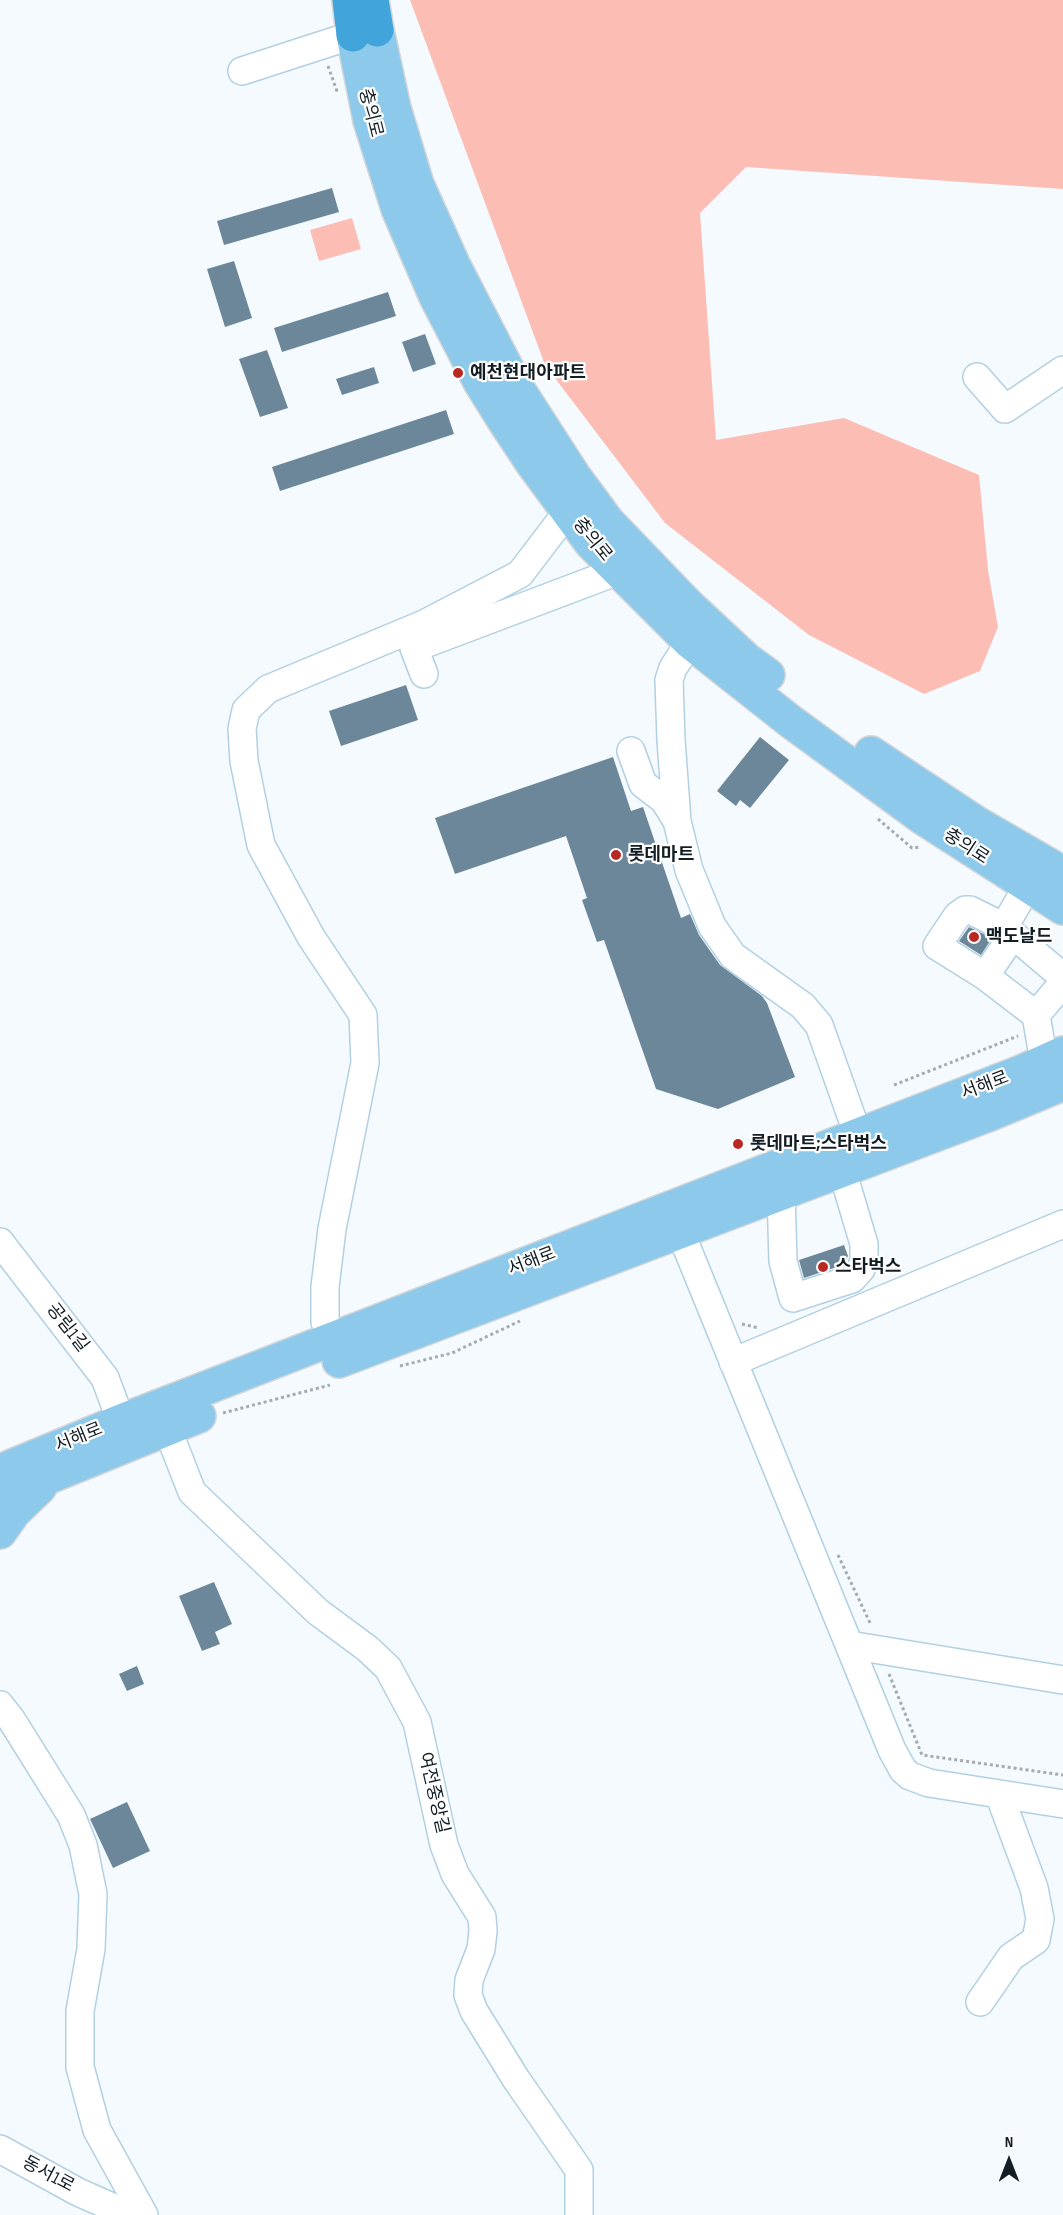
<!DOCTYPE html>
<meta charset="utf-8">
<style>
body{margin:0}
#map{position:relative;width:1063px;height:2215px;overflow:hidden;background:#f4fafe;font-family:"Sofia Sans Condensed",sans-serif}
canvas{display:block}
.north{position:absolute;left:979px;top:2131px;width:60px;height:60px;-webkit-text-stroke:4px #fff;paint-order:stroke;rotate:0deg;font-size:16px;font-weight:700;line-height:24px;text-align:center;color:#121d24}
.north::after{content:'';display:block;margin:auto;width:21px;height:27px;background:#121d24;clip-path:polygon(50% 0,100% 100%,50% 72%,0 100%)}
</style>
<div id="map">
<canvas width="1063" height="2215"></canvas>
<div class="north">N</div>
</div>
<script>
const g = document.querySelector('canvas').getContext('2d');
g.lineJoin = 'round';
function paint(path, color) { g.fillStyle = color; g.fill(path, 'evenodd'); }
const shape = rows => new Path2D(rows.map(r => 'M' + r).join(''));
function strokePath(path, color, width, dash) { g.strokeStyle = color; g.lineWidth = width; g.lineCap = dash ? 'butt' : 'round'; g.setLineDash(dash || []); g.stroke(path); }
function label(font, color, halo, rows, align = 'center') {
  g.font = font + ' "Sofia Sans Condensed","Noto Sans KR",sans-serif'; g.lineWidth = 4.5; g.setLineDash([]); g.textBaseline = 'middle'; g.strokeStyle = halo; g.fillStyle = color; for (const [text, x, y, turn = 0] of rows) {
    g.save(); g.translate(x, y); g.rotate((+turn || 0) * Math.PI / 180); g.textAlign = isNaN(turn) ? turn : align; if (halo) g.strokeText(text, 0, 0); g.fillText(text, 0, 0); g.restore();
  }
}
const green = shape([
 [410,0,1063,0,1063,189,746,167,700,213,716,440,844,418,979,475,988,570,998,627,980,671,924,694,809,635,665,523,545,365],
 [352,218,361,249,319,261,310,230]
]);
const building = shape([
 [332,188,339,212,224,245,217,221],
 [234,261,252,318,225,327,207,269],
 [388,292,396,316,282,352,274,328],
 [425,334,436,364,413,372,402,342],
 [267,350,288,408,260,417,239,359],
 [374,367,379,383,342,395,336,379],
 [446,410,454,434,280,491,272,467],
 [406,685,418,720,341,746,329,711],
 [760,737,789,760,750,808,740,800,736,806,717,791],
 [613,757,631,811,643,807,681,918,690,914,699,935,720,965,762,996,767,1003,795,1077,718,1109,656,1089,604,940,597,942,582,900,587,898,566,836,455,874,435,818],
 [969,927,992,938,981,955,959,941],
 [844,1245,848,1256,843,1265,804,1278,799,1260],
 [214,1582,232,1624,215,1632,220,1644,202,1651,179,1596],
 [137,1666,144,1684,127,1691,119,1674],
 [127,1802,150,1851,113,1868,90,1819]
]);
const path = shape([
 [328,66,338,94],
 [878,819,912,848,921,847],
 [894,1085,1018,1036],
 [742,1324,759,1328],
 [400,1366,452,1353,520,1321],
 [223,1413,330,1385],
 [838,1555,871,1625],
 [889,1674,922,1755,1063,1775]
]);
const minor = shape([
 [242,71,353,35,373,31],
 [977,377,1005,409,1063,370],
 [690,642,673,668,669,680,671,740,677,821,689,870,712,926,733,956,803,1006,819,1025,858,1135],
 [424,674,414,648,618,571],
 [631,751,643,784,664,800,677,821],
 [1004,927,1027,887],
 [985,976,1013,935],
 [1063,977,1004,927,970,910,965,910,957,916,937,946,985,976,1036,1015,1063,983],
 [1036,1015,1044,1062],
 [781,1193,783,1261,793,1298,852,1279,861,1269,864,1260,864,1244,842,1170],
 [680,1231,892,1750,903,1770,910,1776,929,1783,1063,1804],
 [0,1242,105,1378,121,1421],
 [325,1322,325,1287,332,1229,365,1063,363,1015,311,937,261,845,244,761,242,729,246,710,268,689,424,624,520,574,568,511],
 [733,1362,1063,1224],
 [167,1428,192,1492,318,1612,368,1649,388,1668,417,1722,444,1845,455,1874,482,1917,483,1931,481,1949,469,1980,468,1995,474,2011,516,2079,579,2170,579,2215],
 [849,1645,1063,1680],
 [0,1705,11,1719,71,1815,83,1845,93,1894,91,1949,80,2011,80,2067,97,2130,144,2215],
 [980,2002,1011,1957,1036,1940,1040,1919,1034,1888,999,1794],
 [0,2149,78,2192,130,2215]
]);
const major = shape([
 [377,30,394,108,417,184,453,264,516,386,574,476,608,522,688,605,746,659,768,675],
 [353,35,370,121,398,209,436,297,480,382,503,419,532,463,591,543,690,642,790,721,920,816,1063,908],
 [871,753,975,822,1063,873],
 [339,1361,988,1115,1063,1084],
 [0,1471,121,1421,1021,1072,1063,1053],
 [0,1497,199,1416],
 [0,1532,14,1512,40,1487]
]);
const highway = shape([
 [349,0,353,35],
 [372,0,377,30]
]);
const markers = [
 [458,373,6,"#b82921"],
 [616,855,6,"#b82921"],
 [974,937,6,"#b82921"],
 [738,1144,6,"#b82921"],
 [823,1267,6,"#b82921"]
];
const streetNames = [
 ["충의로",370,113,76],
 ["충의로",592,540,51],
 ["충의로",966,847,33],
 ["서해로",985,1086,-21],
 ["서해로",532,1262,-21],
 ["공림1길",67,1328,52],
 ["서해로",79,1438,-22],
 ["여전중앙길",433,1793,77],
 ["동서1로",48,2175,28]
];
const poiNames = [
 ["예천현대아파트",470,373],
 ["롯데마트",628,855],
 ["맥도날드",986,937],
 ["롯데마트;스타벅스",750,1144],
 ["스타벅스",835,1267]
];
paint(green, '#fcbeb4');
paint(building, '#6b8799');
strokePath(minor, '#b2d0e3', 30);
strokePath(major, '#d4d6d8', 36);
strokePath(highway, '#d4d6d8', 36);
strokePath(path, '#a4acb1', 3, [3, 3]);
strokePath(minor, '#fff', 27);
strokePath(major, '#8dc9ea', 33);
strokePath(highway, '#41a5dc', 33);
for (const [x, y, r, color] of markers) { const dot = new Path2D(); dot.arc(x, y, r, 0, 2 * Math.PI); g.fillStyle = color; g.fill(dot); strokePath(dot, '#fff', 2); }
label('18px', '#121d24', '#fff', streetNames);
label('bold 18px', '#121d24', '#fff', poiNames, 'left');
</script>
